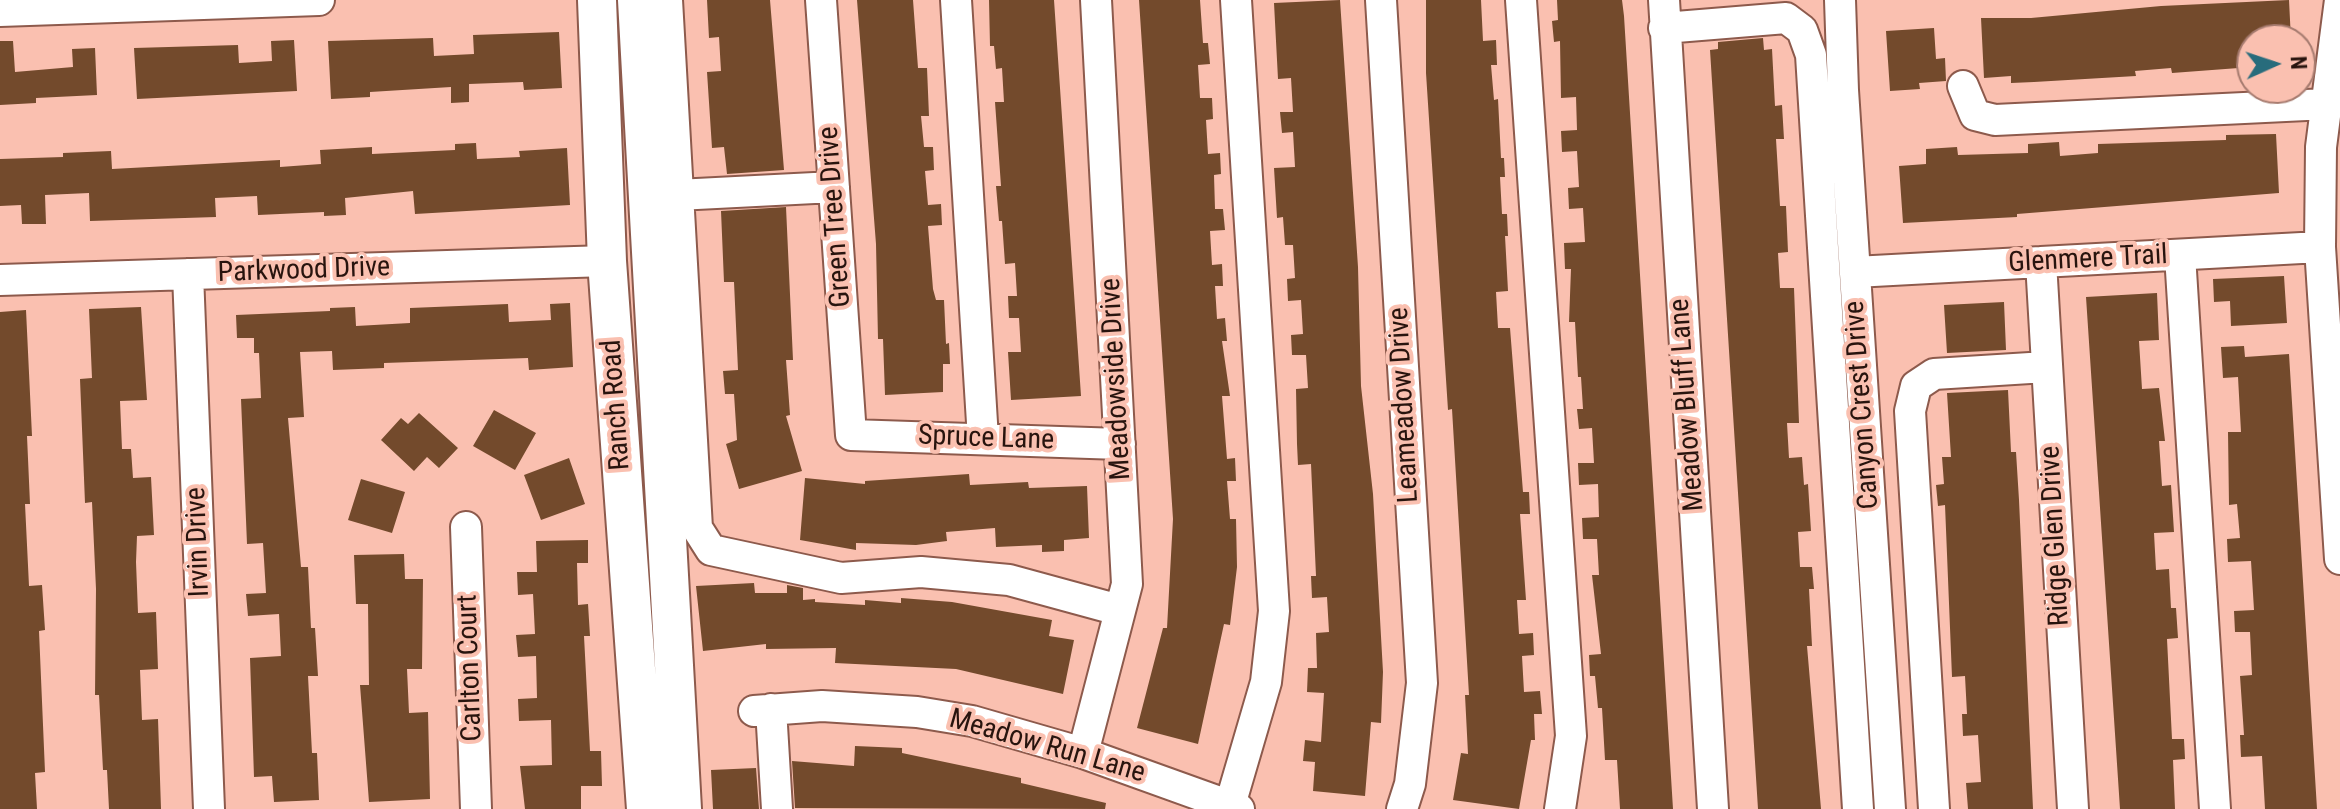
<!DOCTYPE html>
<style>
body{margin:0}
#map{position:relative;width:2340px;height:809px;overflow:hidden;background:#fac0b0;font-family:"Roboto Condensed",sans-serif}
canvas{display:block}
.north{position:absolute;left:2236px;top:24px;width:80px;height:80px;box-sizing:border-box;background:#fac0b0;border:2px solid #a67b6f;border-radius:50%;rotate:87deg;font-size:22px;font-weight:700;line-height:32px;text-align:center;color:#28140e}
.north::after{content:'';display:block;margin:auto;width:28px;height:36px;background:#286c7c;clip-path:polygon(50% 0,100% 100%,50% 72%,0 100%)}
</style>
<div id="map">
<canvas width="2340" height="809"></canvas>
<div class="north">N</div>
</div>
<script>
const g = document.querySelector('canvas').getContext('2d');
g.lineJoin = 'round';
function paint(path, color) { g.fillStyle = color; g.fill(path, 'evenodd'); }
const shape = rows => new Path2D(rows.map(r => 'M' + r).join(''));
function strokePath(path, color, width, dash) { g.strokeStyle = color; g.lineWidth = width; g.lineCap = dash ? 'butt' : 'round'; g.setLineDash(dash || []); g.stroke(path); }
function label(font, color, halo, rows, align = 'center') {
  g.font = font + ' "Roboto Condensed",sans-serif'; g.lineWidth = 8; g.setLineDash([]); g.textBaseline = 'middle'; g.strokeStyle = halo; g.fillStyle = color; for (const [text, x, y, turn = 0] of rows) {
    g.save(); g.translate(x, y); g.rotate((+turn || 0) * Math.PI / 180); g.textAlign = isNaN(turn) ? turn : align; if (halo) g.strokeText(text, 0, 0); g.fillText(text, 0, 0); g.restore();
  }
}
const building = shape([
 [707,0,770,0,784,170,727,174,724,147,712,148,707,72,721,71,719,37,709,38],
 [857,0,913,0,918,68,927,68,929,116,921,116,924,147,933,147,934,170,925,171,928,205,941,204,942,225,928,226,933,289,936,300,944,300,946,344,949,343,950,364,943,364,943,392,885,395,883,339,878,339,876,244],
 [989,0,1054,0,1081,396,1011,400,1008,352,1021,352,1019,318,1009,318,1008,296,1017,296,1015,263,1005,264,1002,221,999,221,996,186,1001,186,995,102,1004,102,1002,68,996,69,994,46,990,46],
 [1139,0,1200,0,1203,43,1208,43,1210,64,1198,65,1200,98,1212,98,1213,119,1206,120,1208,154,1220,153,1221,174,1214,175,1215,209,1223,209,1225,230,1210,231,1212,265,1222,264,1223,286,1215,286,1217,319,1225,318,1227,341,1222,341,1230,396,1222,396,1227,459,1235,458,1236,481,1227,481,1230,519,1236,519,1237,567,1230,625,1224,624,1198,744,1137,728,1163,628,1167,628,1173,519],
 [1340,0,1358,267,1361,386,1373,494,1383,672,1381,723,1371,722,1365,796,1313,791,1315,762,1303,761,1305,740,1321,742,1324,693,1307,692,1308,668,1317,668,1316,633,1329,632,1327,597,1312,598,1311,576,1316,576,1311,464,1298,465,1297,444,1296,389,1308,388,1306,355,1292,355,1291,335,1303,334,1301,300,1288,301,1287,279,1295,278,1293,245,1285,245,1283,217,1277,218,1274,168,1295,167,1293,132,1282,133,1280,112,1293,112,1291,78,1278,79,1274,3],
 [1426,0,1481,0,1483,41,1496,40,1497,65,1491,65,1494,100,1498,99,1501,158,1504,158,1505,177,1500,177,1502,214,1507,214,1508,236,1505,236,1508,291,1496,292,1498,328,1510,328,1523,492,1529,492,1530,514,1520,514,1526,600,1517,600,1519,634,1533,633,1534,655,1522,656,1524,692,1540,691,1542,714,1534,714,1535,740,1531,740,1519,809,1453,800,1461,753,1468,754,1465,695,1469,695,1452,409,1448,410,1426,73],
 [1557,0,1622,0,1624,16,1673,809,1620,809,1617,760,1605,760,1602,708,1598,708,1595,676,1590,676,1589,655,1601,654,1592,575,1599,575,1597,539,1583,539,1582,518,1599,517,1598,484,1579,485,1578,463,1594,463,1592,428,1579,429,1577,409,1583,409,1581,377,1578,377,1575,322,1569,322,1571,269,1565,269,1564,243,1585,242,1583,208,1569,209,1568,188,1579,187,1577,151,1562,152,1561,131,1577,130,1576,97,1561,98,1560,41,1554,42,1552,21,1558,20],
 [2289,0,2291,40,2252,40,2252,67,2172,73,2171,68,2135,71,2136,76,2034,82,2011,83,2011,76,1984,78,1981,18,2031,18,2161,6],
 [1934,28,1936,59,1945,58,1946,81,1919,83,1920,89,1890,91,1886,31],
 [559,32,562,88,524,90,523,82,469,84,469,102,451,103,451,87,370,92,370,97,331,99,328,41,433,38,434,56,474,54,473,35],
 [1763,38,1764,50,1772,49,1775,106,1782,105,1784,139,1776,139,1780,206,1786,206,1788,252,1778,253,1780,288,1794,288,1799,423,1787,423,1789,458,1802,457,1804,485,1808,484,1811,531,1798,532,1800,567,1812,567,1814,589,1809,589,1812,646,1807,646,1821,809,1758,809,1710,50,1718,49,1718,42],
 [294,40,297,91,137,99,134,48,238,45,239,63,272,61,271,41],
 [0,41,13,41,15,72,73,67,72,49,95,48,97,95,36,98,36,103,0,105],
 [2276,134,2279,193,2017,214,2017,217,1903,223,1899,166,1926,164,1926,149,1957,147,1958,155,2028,153,2028,144,2059,142,2060,156,2098,153,2098,144,2226,140,2226,135],
 [476,143,477,159,520,157,519,151,567,148,570,205,415,214,413,191,345,198,346,215,324,216,324,212,258,215,257,196,215,198,216,217,90,221,89,193,45,195,46,224,22,224,21,205,0,206,0,159,63,157,63,153,111,151,112,169,280,160,280,167,321,164,320,150,372,147,372,154,455,150,455,144],
 [786,207,793,360,786,360,790,415,786,416,802,471,739,489,726,444,737,440,734,394,725,394,723,371,738,370,734,282,724,282,721,211],
 [2284,276,2287,323,2231,326,2230,301,2214,302,2213,279],
 [2157,293,2159,340,2139,341,2142,389,2159,388,2165,441,2159,441,2162,486,2171,485,2174,532,2154,533,2156,570,2169,569,2171,608,2176,608,2178,638,2167,639,2172,739,2184,739,2185,759,2173,760,2175,809,2120,809,2086,297],
 [2004,302,2006,350,1947,353,1944,305],
 [570,303,573,367,529,370,528,358,384,363,384,368,333,370,332,351,300,352,304,417,288,418,301,567,308,567,311,628,315,628,318,676,308,676,312,753,317,753,319,800,274,802,272,776,254,777,250,658,281,656,279,614,248,616,246,594,266,593,263,543,247,544,241,399,261,398,259,353,254,353,254,338,237,338,236,315,330,311,330,308,355,307,356,326,410,323,410,308,508,304,509,322,551,320,550,304],
 [141,307,147,400,120,401,122,449,131,449,133,478,151,477,154,535,137,536,136,562,138,613,156,612,158,669,140,670,142,720,158,719,161,809,109,809,107,770,103,770,99,695,95,695,96,589,92,502,85,503,80,379,92,378,89,309],
 [26,310,32,436,27,436,30,504,25,504,29,586,42,585,45,630,39,631,45,772,35,773,37,809,0,809,0,312],
 [2244,346,2245,357,2289,354,2317,809,2265,809,2262,756,2241,757,2240,735,2244,735,2240,676,2252,675,2250,632,2235,632,2234,611,2254,610,2251,561,2228,562,2227,539,2240,538,2237,504,2229,505,2228,432,2241,432,2238,377,2223,378,2221,347],
 [2008,390,2011,452,2016,452,2019,500,2033,809,1968,809,1966,783,1981,782,1978,735,1963,736,1962,714,1967,714,1965,676,1952,677,1945,505,1938,506,1936,485,1944,484,1942,457,1951,457,1947,393],
 [494,410,536,433,515,470,473,446],
 [419,413,458,448,439,468,427,457,414,471,381,440,401,418,408,424],
 [569,458,585,504,541,520,524,475],
 [969,474,970,485,1028,482,1029,488,1087,486,1089,538,1064,540,1064,551,1042,552,1042,545,996,547,995,528,946,532,947,541,916,545,856,543,856,550,800,540,805,478,865,484,865,481],
 [361,479,405,492,392,533,348,520],
 [588,540,588,563,577,563,578,605,588,604,590,636,584,636,590,751,601,751,602,786,581,786,581,809,525,809,520,766,552,765,551,720,519,721,518,699,537,698,536,656,518,657,516,635,535,634,533,594,518,595,517,572,537,572,536,541],
 [404,554,405,579,423,579,422,669,407,669,409,713,428,712,430,799,369,802,360,685,369,685,368,604,356,604,354,555],
 [754,583,755,593,787,593,787,585,803,588,803,600,815,599,815,602,865,605,865,600,901,603,901,598,952,602,1052,620,1049,636,1074,640,1063,694,956,669,835,663,836,648,766,649,766,644,703,651,696,586],
 [855,746,902,748,902,753,1021,778,1021,783,1106,803,1105,809,795,808,792,761,854,766],
 [756,768,759,809,713,809,711,770]
]);
const minor = shape([
 [667,0,697,528,711,550,841,578,921,572,1009,580,1119,610],
 [821,0,851,435,1120,444],
 [956,0,983,439],
 [1381,0,1422,683,1410,784,1402,809],
 [1521,0,1571,736,1560,809],
 [1664,0,1713,809],
 [1840,0,1843,90,1890,809],
 [2340,0,2321,147,2320,247,2340,559],
 [0,11,319,0],
 [1664,28,1786,18,1802,30,1811,55,1858,809],
 [1963,86,1975,115,1995,120,2327,104],
 [677,195,834,187],
 [2180,255,2215,809],
 [2041,262,2073,809],
 [1855,272,2320,247],
 [188,274,209,809],
 [0,280,607,261],
 [466,527,476,809],
 [771,709,777,809],
 [754,711,822,706,917,712,972,721,1083,753,1239,809],
 [1083,753,1127,584,1096,0],
 [1230,805,1266,682,1274,611,1236,0],
 [1934,809,1910,411,1916,386,1934,374,2046,367]
]);
const major = shape([
 [597,0,607,261,646,809],
 [637,0,682,809]
]);
const streetNames = [
 ["Green Tree Drive",836,217,-94],
 ["Glenmere Trail",2088,260,-3],
 ["Parkwood Drive",304,271,-2],
 ["Meadowside Drive",1117,379,-93],
 ["Ranch Road",617,405,-94],
 ["Leameadow Drive",1405,405,-93],
 ["Meadow Bluff Lane",1688,405,-94],
 ["Canyon Crest Drive",1863,405,-94],
 ["Spruce Lane",986,439,2],
 ["Ridge Glen Drive",2056,536,-93],
 ["Irvin Drive",199,542,-92],
 ["Carlton Court",471,668,-92],
 ["Meadow Run Lane",1047,747,16]
];
paint(building, '#734a2c');
strokePath(minor, '#8d5a4c', 34);
strokePath(major, '#8d5a4c', 42);
strokePath(minor, '#fff', 30);
strokePath(major, '#fff', 38);
label('28px', '#28140e', '#fac0b0', streetNames);
</script>
